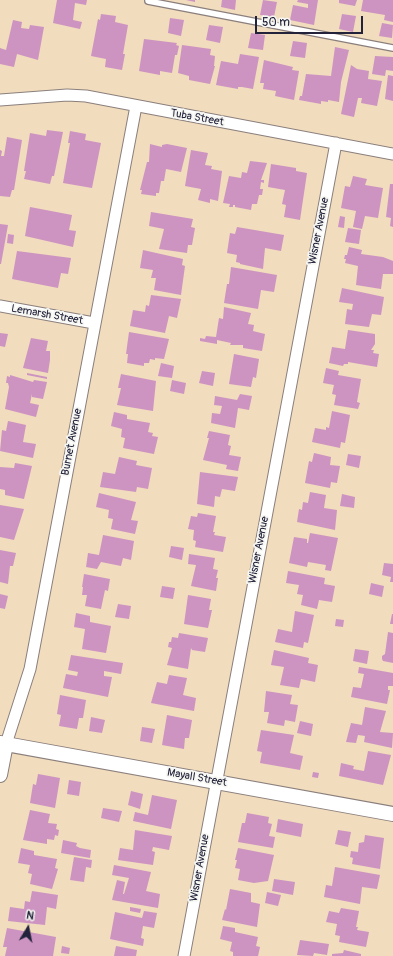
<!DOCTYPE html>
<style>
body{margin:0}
#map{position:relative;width:393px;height:956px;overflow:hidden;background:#f1dcbe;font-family:Pangolin,sans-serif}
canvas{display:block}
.north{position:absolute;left:8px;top:908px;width:40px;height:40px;-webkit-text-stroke:3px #f6f6f2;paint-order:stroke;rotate:10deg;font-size:11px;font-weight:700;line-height:16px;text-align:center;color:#22223b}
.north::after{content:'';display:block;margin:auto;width:14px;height:18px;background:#22223b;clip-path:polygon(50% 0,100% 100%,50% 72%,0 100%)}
.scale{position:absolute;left:255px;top:16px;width:108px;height:18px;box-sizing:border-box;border:2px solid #22223b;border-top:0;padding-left:5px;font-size:12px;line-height:14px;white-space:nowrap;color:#22223b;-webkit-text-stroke:3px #f6f6f2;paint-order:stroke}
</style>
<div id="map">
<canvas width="393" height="956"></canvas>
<div class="north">N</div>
<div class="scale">50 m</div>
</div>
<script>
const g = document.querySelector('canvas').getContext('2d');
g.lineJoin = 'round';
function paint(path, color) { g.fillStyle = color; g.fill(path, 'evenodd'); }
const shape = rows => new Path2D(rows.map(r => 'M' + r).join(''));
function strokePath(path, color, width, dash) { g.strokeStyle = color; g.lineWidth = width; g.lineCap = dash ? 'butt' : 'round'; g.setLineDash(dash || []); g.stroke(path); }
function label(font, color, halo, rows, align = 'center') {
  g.font = font + ' Pangolin,sans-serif'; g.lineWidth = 3.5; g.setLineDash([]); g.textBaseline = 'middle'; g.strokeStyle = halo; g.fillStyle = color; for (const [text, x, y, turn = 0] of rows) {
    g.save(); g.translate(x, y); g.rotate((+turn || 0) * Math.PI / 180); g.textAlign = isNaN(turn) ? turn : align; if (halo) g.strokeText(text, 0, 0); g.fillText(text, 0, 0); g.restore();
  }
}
const building = shape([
 [57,0,87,0,86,5,75,3,73,20,82,22,80,29,53,23],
 [186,0,195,0,195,2],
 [222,0,236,0,235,10,221,7],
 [263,0,277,2,274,17,260,15],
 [298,0,318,0,314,25,290,20,293,5,308,8,308,4,297,2],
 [339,0,357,0,355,6,339,3],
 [363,0,393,0,393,22,384,20,385,15,361,11],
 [101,14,116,16,115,22,128,25,123,54,125,54,122,70,105,67,106,59,91,56,98,19,100,20],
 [342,14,356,16,353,32,339,29],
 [170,18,184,20,181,36,168,33],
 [13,20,22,22,21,28,29,29,30,25,44,27,38,60,17,54,14,67,0,64,0,48,6,50],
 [382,23,393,25,392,38,379,36],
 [209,25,223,27,220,43,206,40],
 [251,33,265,35,263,50,248,48],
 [144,39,177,43,176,45,179,46,177,55,175,55,172,73,160,71,160,75,139,71],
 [293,41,307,43,305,58,290,56],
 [182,45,211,49,210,55,215,56,214,66,215,66,210,84,189,80,189,76,178,73],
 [335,47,349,50,341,82,339,102,328,100,328,102,321,101,321,104,299,100,300,96,302,96,306,74,331,76],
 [240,54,259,57,253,89,242,87,238,87,238,89,216,85,221,61,238,64],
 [375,56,393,57,393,71,386,70,385,76,372,74],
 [264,60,293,67,292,70,299,71,294,100,275,96,276,91,263,89,264,83,260,83],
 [351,65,357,69,369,71,368,79,382,81,377,106,361,103,362,98,358,98,354,117,341,114],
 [388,75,393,76,393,101,385,99],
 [47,130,63,132,54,176,52,176,50,184,24,179,26,171,24,171,30,133,46,136],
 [70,131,86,134,85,140,101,143,92,188,63,183,70,143,68,143],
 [7,137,22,140,14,190,12,190,10,197,0,196,0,150,2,151,1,156,4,156],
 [150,144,162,147,162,145,167,144,187,148,181,172,166,169,164,181,161,181,159,193,156,193,156,196,141,194,142,190,140,190,147,162,149,162],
 [191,150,208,153,205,165,212,166,211,169,222,171,218,201,210,199,210,203,198,200,201,189,185,186],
 [250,161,267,163,261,180,264,180,264,183,261,182,260,189,263,189,262,195,259,195,257,204,252,204,251,210,235,207,235,205,233,205,233,207,229,207,230,204,223,203,229,176,241,178,242,172,247,173],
 [271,164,296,168,296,171,307,173,300,220,284,217,286,205,282,204,285,190,268,187],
 [353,176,367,179,365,185,383,188,378,218,365,216,362,229,353,227,356,211,341,208,345,186,350,187],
 [390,184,393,184,393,227,390,226,391,218,386,217],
 [30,207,72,215,69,230,76,231,73,247,25,236],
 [151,212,193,219,191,227,195,228,192,245,188,245,187,253,159,249,164,229,149,226],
 [340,216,345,217,344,228,338,227],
 [0,224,8,225,1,264,0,264],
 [237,227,284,235,281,251,265,248,263,269,240,264,240,263,236,262,237,255,227,253,230,233,235,234],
 [348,228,361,230,359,244,345,242],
 [8,234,14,235,13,244,7,243],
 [349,247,362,250,361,254,383,257,393,261,393,274,383,274,381,289,356,285,358,266,345,263,346,259,344,259,345,255,347,255],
 [143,250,183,259,182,265,185,266,181,295,154,290,156,278,151,278,153,270,140,268],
 [17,251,71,258,68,274,61,273,58,288,12,279],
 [231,267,277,275,274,292,261,290,258,309,224,303,227,284,229,284],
 [342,288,384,297,381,315,372,314,369,327,345,324,347,309,352,310,353,304,339,302],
 [151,295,181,299,177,318,169,316,165,333,130,326,133,310,145,312,146,305,149,306],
 [224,307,251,313,248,324,254,325,253,331,265,334,262,351,243,348,243,345,230,345,231,343,217,340,217,344,200,341,200,338,205,339,206,336,216,337,219,318,223,319],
 [348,330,375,334,375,344,371,350,374,350,373,353,379,354,377,367,348,362,348,364,344,364,343,366,329,363,332,347,345,349],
 [129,332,169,339,164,359,155,358,155,360,150,359,149,363,144,363,144,366,127,363,128,354,126,354],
 [0,333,8,334,5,347,0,346],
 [31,338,48,341,46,351,50,351,50,360,48,373,23,368],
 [234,354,259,359,256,378,253,377,251,387,229,384],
 [161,363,174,366,172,378,158,376],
 [326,368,339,371,338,375,361,379,357,402,360,403,358,409,334,405,336,395,332,394,334,385,323,383],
 [202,371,215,373,213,386,199,383],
 [27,373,47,377,47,379,27,375],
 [121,374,156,381,153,411,117,405,121,388,118,388],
 [10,375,33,382,34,380,47,382,43,399,32,397,32,394,30,403,39,405,36,417,5,409,9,387,8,383,6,383,7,376,10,377],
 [172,380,186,383,184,394,170,391],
 [240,394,252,396,249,410,238,408,235,428,211,423,212,413,220,414,222,406,214,405,215,396,237,400],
 [332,411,350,415,345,443,341,442,340,448,312,442,315,428,326,430,326,427,329,428],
 [114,412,127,415,127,419,150,423,148,432,153,433,152,436,158,437,154,454,123,448,125,438,121,437,122,429,111,426],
 [8,421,26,425,23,442,36,444,33,458,0,451,2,430,6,431],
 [209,431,230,435,228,445,231,446,229,455,241,457,238,471,226,469,227,465,203,460,209,438,207,438],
 [314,453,331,457,330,465,340,466,337,483,331,482,330,488,305,483,309,461,312,462],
 [348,454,361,456,359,468,346,465],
 [119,457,137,461,136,465,152,468,148,489,137,487,136,492,100,487,103,472,115,474],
 [15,463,32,466,24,499,5,495,5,490,0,489,0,467,14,468],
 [200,472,238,477,235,491,222,489,220,497,215,496,214,507,197,504],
 [310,492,326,495,324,508,337,510,335,530,297,522,299,509,302,510,303,502,308,503],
 [99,493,136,502,131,520,138,521,135,534,111,529,113,519,108,518,109,510,96,507],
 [342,494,355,497,354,508,340,506],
 [0,505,24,509,14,540,0,537],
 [198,513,216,516,213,532,215,532,214,535,226,537,223,552,195,547,196,541,193,540,194,530,188,529,191,516,197,517],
 [310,533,338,538,331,571,325,570,326,565,308,562,307,567,289,563,294,537,307,539,307,543,308,543],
 [103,535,134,541,131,560,123,558,121,566,101,562,97,569,86,567,88,553,99,555],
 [171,546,184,548,182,560,169,557],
 [0,550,16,553,13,566,10,566,8,584,0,582],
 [189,554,215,558,213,569,218,570,216,578,218,578,216,591,191,586,196,565,188,564],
 [384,563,393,564,393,582,390,582,391,577,382,575],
 [288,571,325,578,324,584,335,586,332,602,319,600,317,609,301,605,303,595,297,594,299,585,286,583],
 [84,574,110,579,108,591,105,590,101,609,85,606,87,595,82,595,83,587,82,587],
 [371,583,384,586,382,597,369,594],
 [162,586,175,588,173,599,160,597],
 [0,594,8,596,5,609,0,608],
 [188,595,211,599,209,610,212,610,208,628,184,624],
 [118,604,131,606,129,619,115,617],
 [295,611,314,615,308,643,304,642,303,648,275,642,278,629,292,632],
 [76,613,90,616,90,622,111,626,106,653,82,649,85,629,74,627],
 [392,614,393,614,393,624,390,624],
 [336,619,344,620,343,627,335,626],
 [388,632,393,633,393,663,383,661,382,659,382,656,385,654],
 [179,633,208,638,205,652,192,650,191,648,188,669,167,665,172,648,168,647,169,642,171,642,172,637,178,638],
 [355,649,369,651,367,664,353,661],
 [274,650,309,658,308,663,318,665,315,682,301,679,299,688,280,685,284,667,271,665],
 [71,655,123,663,121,674,104,671,104,676,112,677,108,697,63,688,66,674,77,676,78,672,68,670],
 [359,667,393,673,393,686,388,686,388,690,390,690,387,704,351,697,353,687,361,688,364,674,358,673],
 [169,675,187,678,183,695,196,698,194,711,151,703,157,682,167,684],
 [266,691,292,695,290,704,298,705,295,722,285,720,284,726,267,723,269,712,264,712],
 [60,695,86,700,83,718,79,718,77,729,59,726,61,715,57,714],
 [365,707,386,711,380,732,393,733,392,748,364,742,365,736,358,735,356,743,346,742,351,723,362,725],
 [167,715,192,720,189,738,185,738,184,749,162,745],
 [91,717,105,720,102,733,89,731],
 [300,721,313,724,311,736,297,733],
 [142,727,155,729,152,743,140,741],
 [261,730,294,735,290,753,303,756,300,770,260,763,262,752,257,751],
 [368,751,391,755,383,785,339,776,341,763,354,766,353,769,364,771],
 [313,772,319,773,318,778,312,777],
 [38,774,60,778,55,808,30,803,33,784,36,785],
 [69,780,81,782,79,796,67,794],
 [131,791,143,794,140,809,128,805],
 [152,795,177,800,171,829,133,821,135,812,148,815],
 [103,808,122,811,119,822,101,818],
 [30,810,50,814,48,823,57,824,56,829,59,830,58,836,55,835,54,840,47,839,47,844,23,840],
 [247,813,269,817,268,823,272,824,269,836,275,837,273,848,238,842,242,823,245,823],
 [278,819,303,824,301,837,276,832],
 [135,830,172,836,169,850,153,847,152,851,155,852,153,865,118,860,120,848,133,850],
 [338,830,351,832,348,847,335,844],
 [365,835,384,838,380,869,352,864,353,858,350,857,351,851,358,852,359,843,364,842],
 [63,840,77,843,76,846,80,848,91,850,90,858,61,853],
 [21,848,34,851,34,855,57,859,55,868,58,869,52,889,30,884,32,874,28,873,30,865,18,863],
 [238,848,274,855,268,881,254,883,238,880,240,869,235,868,237,860,235,860],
 [74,857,92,860,91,868,86,867,84,882,70,880],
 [114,865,151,872,146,891,160,894,158,908,112,900,117,880,125,882,123,894,124,894,129,878,112,875],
 [335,867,380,875,377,889,362,887,360,904,324,897,326,885,332,886],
 [274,879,295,882,293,895,272,891],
 [230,889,251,893,251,902,260,904,257,927,222,920,225,909,226,910],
 [32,891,58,895,56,909,47,907,45,925,8,921,10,907,24,909,25,901,30,902],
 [267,892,281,895,278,906,265,903],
 [130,907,141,909,140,913,130,911],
 [341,908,359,911,356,927,358,927,357,930,369,932,366,947,339,942,340,936,335,935,337,924,326,922,329,911,339,913],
 [144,911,157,913,154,928,143,926,141,938,144,939,143,946,110,939,115,912,142,918],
 [223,926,235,928,235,932,258,937,256,946,260,947,258,956,233,956,233,952,230,951,232,942,220,939],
 [7,928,56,937,53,956,5,956,7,947,3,947],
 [300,940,329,944,327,955,314,953,313,956,297,955],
 [62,946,70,948,69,954,61,953],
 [116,946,137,950,136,956,114,956],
 [344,950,361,954,361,956,332,956,332,954,343,953]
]);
const service = shape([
 [148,0,148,1,393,48]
]);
const minor = shape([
 [0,100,67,95,86,96,393,154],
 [0,306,94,323],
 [6,744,30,669,136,106],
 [184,956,336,143]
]);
const tertiary = shape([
 [0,743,393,814],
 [0,775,6,744]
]);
const streetNames = [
 ["Tuba Street",197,118,10],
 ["Wisner Avenue",319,231,-79],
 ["Lemarsh Street",47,315,10],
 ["Burnet Avenue",72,442,-79],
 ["Wisner Avenue",259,550,-79],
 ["Mayall Street",197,778,10],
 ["Wisner Avenue",200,868,-80]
];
paint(building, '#cd94c1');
strokePath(service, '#8a7f7c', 8);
strokePath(minor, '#8a7f7c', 13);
strokePath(tertiary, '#8a7f7c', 16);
strokePath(service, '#fff', 5.5);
strokePath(minor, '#fff', 11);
strokePath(tertiary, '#fff', 14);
label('11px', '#22223b', '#f6f6f2', streetNames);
</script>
